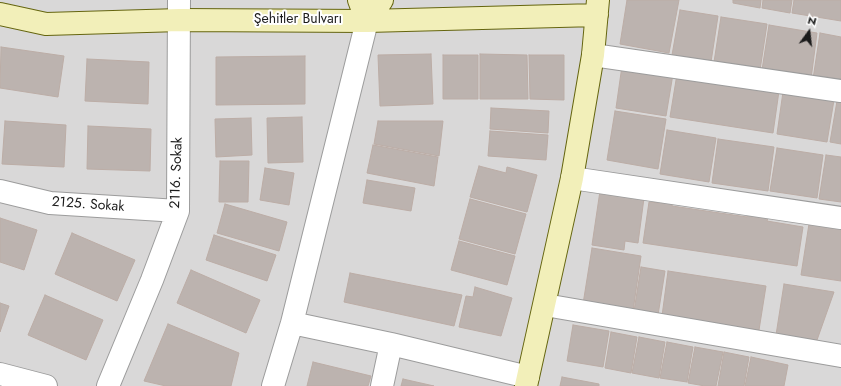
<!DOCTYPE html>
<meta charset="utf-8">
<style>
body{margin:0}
#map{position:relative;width:841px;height:386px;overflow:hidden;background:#ece7e2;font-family:Jost,sans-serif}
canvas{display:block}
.north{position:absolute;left:789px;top:12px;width:40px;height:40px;-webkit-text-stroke:3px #fff;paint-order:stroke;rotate:15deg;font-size:11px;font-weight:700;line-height:16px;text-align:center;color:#1b1b1b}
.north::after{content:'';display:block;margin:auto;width:14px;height:18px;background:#1b1b1b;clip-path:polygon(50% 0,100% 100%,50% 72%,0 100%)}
</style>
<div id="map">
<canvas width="841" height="386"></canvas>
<div class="north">N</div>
</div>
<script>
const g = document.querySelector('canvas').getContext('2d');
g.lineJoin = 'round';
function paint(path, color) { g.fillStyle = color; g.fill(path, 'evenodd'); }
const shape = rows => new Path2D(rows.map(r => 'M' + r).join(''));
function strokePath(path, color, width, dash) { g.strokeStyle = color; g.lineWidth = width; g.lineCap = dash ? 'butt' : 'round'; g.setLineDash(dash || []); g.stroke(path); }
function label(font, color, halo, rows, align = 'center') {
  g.font = font + ' Jost,sans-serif'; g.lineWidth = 4; g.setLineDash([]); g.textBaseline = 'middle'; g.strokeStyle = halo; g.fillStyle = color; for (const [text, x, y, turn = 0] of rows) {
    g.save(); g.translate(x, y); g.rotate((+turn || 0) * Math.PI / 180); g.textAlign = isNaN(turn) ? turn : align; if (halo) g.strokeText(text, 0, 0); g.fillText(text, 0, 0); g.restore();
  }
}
const residential = shape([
 [0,0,841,0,841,386,0,386]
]);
const building = shape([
 [627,0,679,0,669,53,620,44,627,0],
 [733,0,761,0,760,8,733,3,733,0],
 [763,0,792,0,790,13,762,8,763,0],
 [794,0,841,0,841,21,792,13,794,0],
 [680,10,718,16,711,62,672,55,680,10],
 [721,17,767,24,760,70,714,62,721,17],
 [769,25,817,33,811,79,762,70,769,25],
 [820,33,841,37,841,84,813,79,820,33],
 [1,47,64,56,58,97,0,88,1,47],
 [431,54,433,104,380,106,378,55,431,54],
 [480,54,527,55,528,99,480,99,480,54],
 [443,55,478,55,478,99,443,99,443,55],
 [529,55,564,55,564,100,530,99,529,55],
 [305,56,305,104,216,105,216,57,305,56],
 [87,59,149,62,148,104,85,101,87,59],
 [622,66,673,74,666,116,616,108,622,66],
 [677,74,779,91,773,133,670,117,677,74],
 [783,92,834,100,827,142,777,134,783,92],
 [837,101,841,102,841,144,830,142,837,101],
 [491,108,549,111,548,133,490,129,491,108],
 [615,111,666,119,658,169,607,160,615,111],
 [302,117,303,162,268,163,267,118,302,117],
 [251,118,252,155,216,157,215,119,251,118],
 [5,121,66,125,64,167,2,164,5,121],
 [378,121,443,121,439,156,374,144,378,121],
 [88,126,151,129,150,171,87,169,88,126],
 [667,130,716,138,709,182,660,174,667,130],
 [490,131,548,135,546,160,488,156,490,131],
 [718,139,774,147,768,191,712,183,718,139],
 [373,145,438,157,434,186,367,173,373,145],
 [777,148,823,155,817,198,770,191,777,148],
 [826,155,841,157,841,202,819,199,826,155],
 [220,161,249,161,248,202,219,202,220,161],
 [479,166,506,173,507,167,537,175,527,212,470,197,479,166],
 [265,168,294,173,289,205,260,200,265,168],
 [367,180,415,188,411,211,363,203,367,180],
 [600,191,644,198,638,243,625,241,624,250,592,245,600,191],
 [470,199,526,214,515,254,459,239,470,199],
 [661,200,673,202,672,206,747,217,747,215,768,218,767,221,803,227,797,266,643,243,649,202,660,203,661,200],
 [225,204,287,222,279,251,217,233,225,204],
 [0,218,37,230,24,270,0,262,0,218],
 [809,224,841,228,841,281,801,275,809,224],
 [72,233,135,260,117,301,55,274,72,233],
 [214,235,276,255,267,281,206,260,214,235],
 [459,241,515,256,507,285,451,270,459,241],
 [592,248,641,256,633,311,583,304,592,248],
 [641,267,665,271,658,315,634,311,641,267],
 [191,270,260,300,246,333,177,303,191,270],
 [668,271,766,286,759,330,662,316,668,271],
 [350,273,462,295,454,326,344,302,350,273],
 [784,284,834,292,817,340,776,335,784,284],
 [475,287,512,298,501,336,459,327,466,296,473,297,475,287],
 [45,295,103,320,86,360,28,335,45,295],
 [0,303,9,306,0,332,0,303],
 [168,324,239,353,231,386,166,386,144,381,168,324],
 [573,325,609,331,603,367,567,361,573,325],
 [611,332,637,337,631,373,605,368,611,332],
 [639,337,665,342,659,378,632,373,639,337],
 [667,342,693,347,687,382,660,378,667,342],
 [695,347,723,352,716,386,705,386,688,383,695,347],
 [724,352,749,357,744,386,718,386,724,352],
 [751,357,788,365,784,386,745,386,751,357],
 [313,362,371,376,368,386,307,386,313,362],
 [562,377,599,384,599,386,560,386,562,377],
 [403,379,434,386,401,386,403,379]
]);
const street = shape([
 [593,55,841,91],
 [572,178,841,218],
 [0,191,50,203,178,211],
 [545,305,841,356],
 [292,323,391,344,528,377],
 [0,374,46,386],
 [108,386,152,280,178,211,179,0],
 [273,386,292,323,367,21],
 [382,386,391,344]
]);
const secondary = shape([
 [359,0,367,21],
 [0,14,46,24,180,20,367,21,597,15],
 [367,21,382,0],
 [526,386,572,178,593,55,598,0]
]);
const streetNames = [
 ["Şehitler Bulvarı",298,20],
 ["2116. Sokak",177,173,-88],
 ["2125. Sokak",88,205,4]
];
paint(residential, '#d9d8d8');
paint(building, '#bcb3af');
strokePath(building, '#bcada6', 1);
strokePath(street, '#9c9c9c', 24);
strokePath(secondary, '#65650f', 24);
strokePath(street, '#fff', 22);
strokePath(secondary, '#f2efb9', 22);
label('14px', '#1b1b1b', '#fff', streetNames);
</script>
